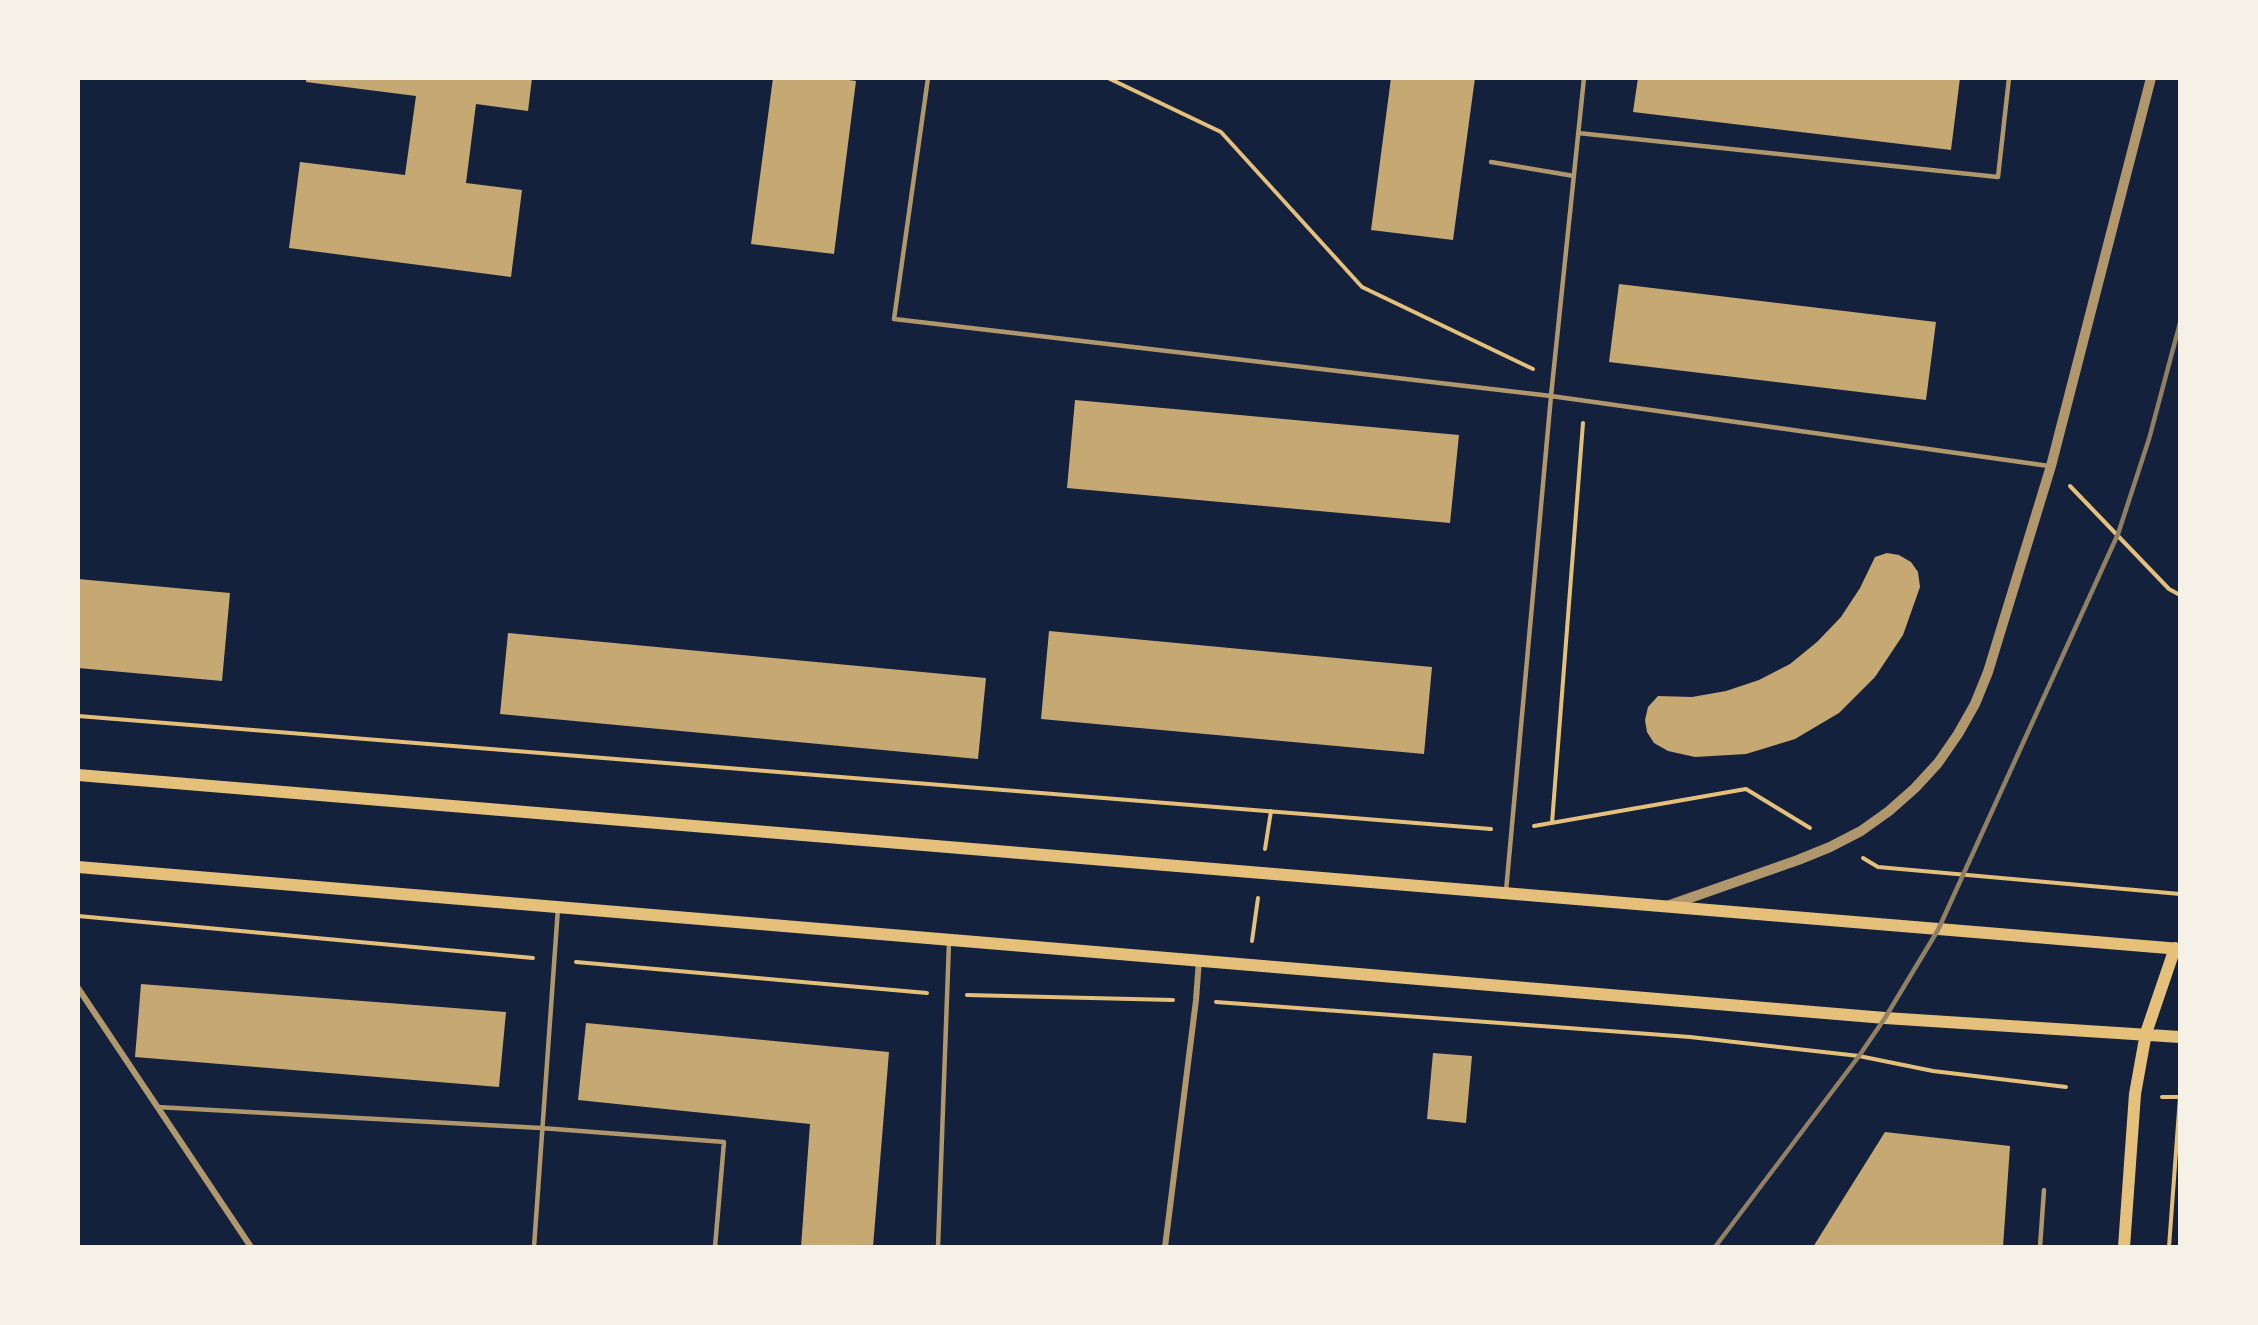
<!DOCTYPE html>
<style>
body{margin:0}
#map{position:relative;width:2258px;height:1325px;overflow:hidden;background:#14213d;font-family:"PT Serif",serif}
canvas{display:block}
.frame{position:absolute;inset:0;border:80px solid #f6f1e7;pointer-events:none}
</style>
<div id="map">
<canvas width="2258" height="1325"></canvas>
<div class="frame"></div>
</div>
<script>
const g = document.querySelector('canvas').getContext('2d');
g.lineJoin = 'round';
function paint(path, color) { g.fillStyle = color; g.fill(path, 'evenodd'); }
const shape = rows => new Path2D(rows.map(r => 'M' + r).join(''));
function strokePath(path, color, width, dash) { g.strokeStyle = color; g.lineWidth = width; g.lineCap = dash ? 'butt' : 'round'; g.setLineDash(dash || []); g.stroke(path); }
const building = shape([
 [306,78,532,78,528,111,476,104,466,183,522,190,511,277,289,248,300,162,405,175,416,96,306,82],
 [773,78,834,78,856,81,834,254,751,244],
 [1391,78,1475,78,1453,240,1371,230],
 [1638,78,1960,78,1951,150,1633,112],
 [1619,284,1936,322,1926,400,1609,362],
 [1075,400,1459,435,1450,523,1067,488],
 [1887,553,1899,555,1911,562,1918,572,1920,587,1903,635,1875,677,1839,713,1795,739,1746,754,1695,757,1668,751,1654,743,1647,732,1645,720,1648,707,1658,696,1692,697,1726,691,1759,680,1790,664,1817,642,1841,617,1860,588,1875,557],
 [78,579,230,593,222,681,78,668],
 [1049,631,1432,667,1424,754,1041,719],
 [508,633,986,678,978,759,500,714],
 [141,984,506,1012,499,1087,135,1057],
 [586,1023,889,1052,873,1247,801,1247,810,1124,578,1100],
 [1433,1053,1472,1056,1466,1123,1427,1119],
 [1885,1132,2010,1146,2003,1247,1813,1247]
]);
const path = shape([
 [1108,78,1221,132,1362,287,1533,369],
 [2070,486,2169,589,2180,595],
 [78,716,1491,829],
 [1552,823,1583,423],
 [1534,826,1746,789,1810,828],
 [1265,849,1271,811],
 [1863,858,1878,867,2180,894],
 [78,916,533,958],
 [1252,941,1258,898],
 [576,962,927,993],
 [967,995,1173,1000],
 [1216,1002,1690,1037,1859,1056,1933,1071,2066,1087],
 [2162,1097,2180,1097],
 [2169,1247,2180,1097]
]);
const service = shape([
 [928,78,894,319,1551,396,2049,466],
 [1578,133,1998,177,2009,78],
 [1491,162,1574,176],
 [1506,891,1551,396,1584,78],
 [157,1107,541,1128,724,1142,715,1247],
 [534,1247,558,908],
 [938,1247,949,942],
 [2040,1247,2044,1190]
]);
const minor = shape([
 [78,988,251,1247],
 [1165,1247,1196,1000,1199,960]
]);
const tertiary = shape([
 [1667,906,1798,860,1830,847,1861,831,1889,811,1915,788,1938,763,1958,734,1975,704,1988,672,2051,466,2151,78]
]);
const secondary = shape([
 [78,775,2180,949],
 [78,867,1885,1018,2180,1037],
 [2124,1247,2135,1094,2146,1033,2175,948]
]);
const rail = shape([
 [1715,1247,1859,1056,1885,1018,1938,930,2118,534,2149,439,2180,323]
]);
paint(building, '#c6a872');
strokePath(path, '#e5c07b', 4);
strokePath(service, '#b1986c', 4.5);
strokePath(minor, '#b1986c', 6);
strokePath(tertiary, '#b1986c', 10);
strokePath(secondary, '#e5c07b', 12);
strokePath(rail, '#918062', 4.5);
</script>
